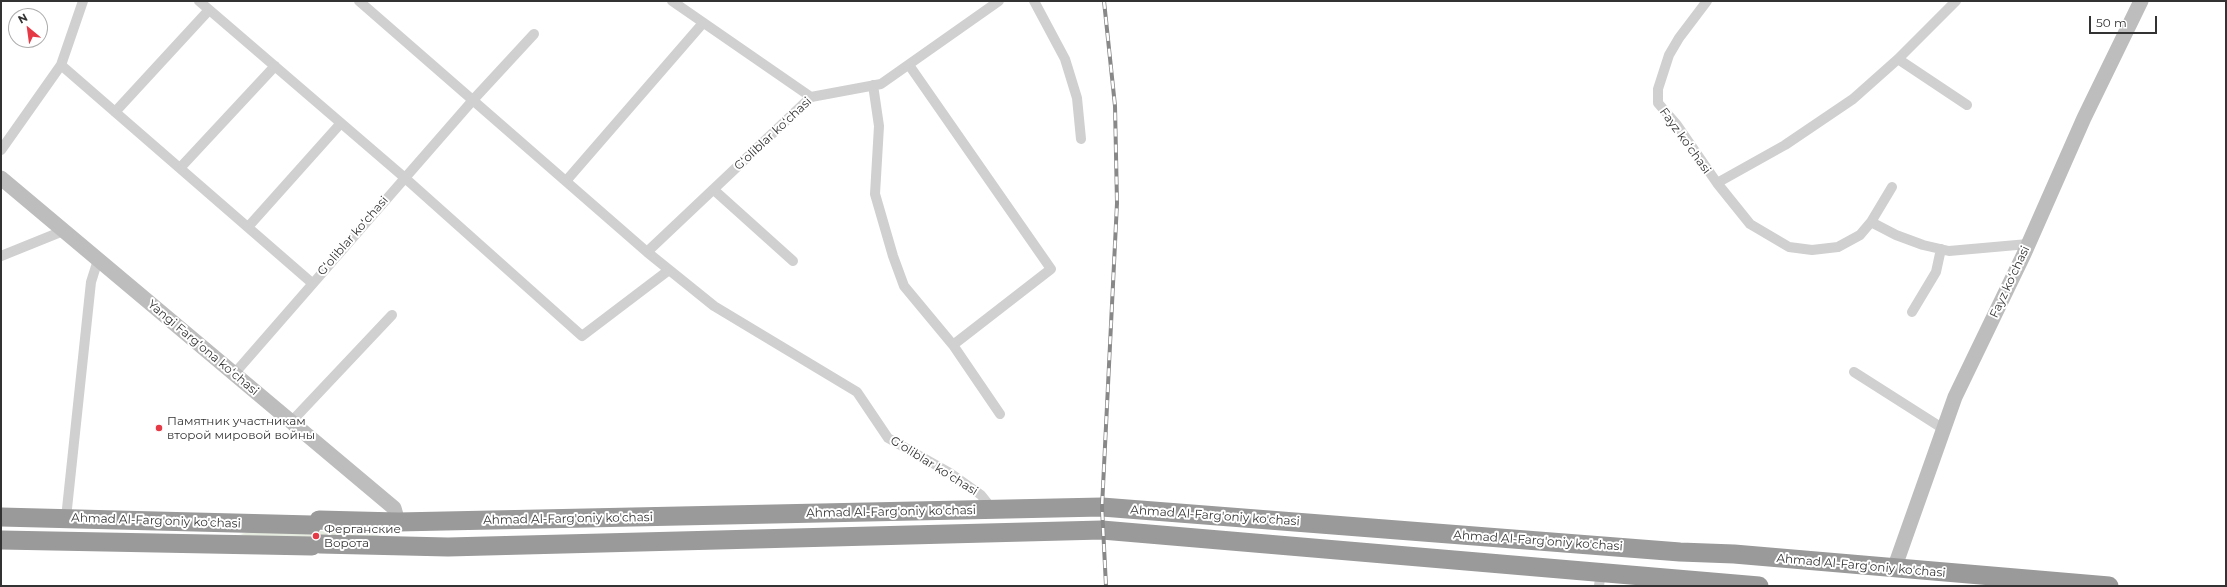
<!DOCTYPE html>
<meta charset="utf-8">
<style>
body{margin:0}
#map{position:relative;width:2227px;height:587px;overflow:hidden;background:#fff;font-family:Montserrat,sans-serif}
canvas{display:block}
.frame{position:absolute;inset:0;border:2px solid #333;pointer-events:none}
.north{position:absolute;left:8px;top:8px;width:40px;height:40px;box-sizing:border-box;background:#fff;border:1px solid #adadad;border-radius:50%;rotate:331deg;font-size:11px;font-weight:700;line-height:16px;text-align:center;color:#333}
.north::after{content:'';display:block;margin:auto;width:14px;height:18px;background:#e63946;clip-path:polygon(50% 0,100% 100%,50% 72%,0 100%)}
.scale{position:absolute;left:2089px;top:16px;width:68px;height:18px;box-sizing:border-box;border:2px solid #333;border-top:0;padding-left:5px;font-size:12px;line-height:14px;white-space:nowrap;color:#333;-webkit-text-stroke:3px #fff;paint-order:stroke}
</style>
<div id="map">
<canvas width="2227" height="587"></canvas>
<div class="frame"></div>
<div class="north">N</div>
<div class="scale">50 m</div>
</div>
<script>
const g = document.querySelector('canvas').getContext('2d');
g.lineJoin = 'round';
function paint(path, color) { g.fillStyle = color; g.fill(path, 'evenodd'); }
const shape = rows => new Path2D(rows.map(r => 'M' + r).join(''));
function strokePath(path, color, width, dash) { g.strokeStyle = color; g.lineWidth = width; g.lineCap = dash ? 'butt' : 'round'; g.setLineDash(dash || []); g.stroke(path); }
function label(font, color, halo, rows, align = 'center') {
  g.font = font + ' Montserrat,sans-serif'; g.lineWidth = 4; g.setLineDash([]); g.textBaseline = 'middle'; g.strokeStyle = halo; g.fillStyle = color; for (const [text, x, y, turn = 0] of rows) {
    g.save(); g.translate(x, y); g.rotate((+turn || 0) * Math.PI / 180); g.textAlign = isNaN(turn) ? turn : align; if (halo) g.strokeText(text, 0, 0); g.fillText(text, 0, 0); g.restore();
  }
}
const green = shape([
 [265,530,366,532,388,538,265,540,239,534]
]);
const street = shape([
 [83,1,61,65,312,283],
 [199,1,405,178,582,336,669,270],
 [359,1,647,252,714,306,857,392,888,438,950,473,981,495,993,510],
 [672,1,811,97],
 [1034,1,1065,59,1077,98,1081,139],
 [1707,1,1679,38,1669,55,1658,89,1658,103,1677,125,1717,183,1785,145,1853,99,1898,59,1956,1],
 [1898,59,1967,105],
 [909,65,1051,269,953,345],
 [873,85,879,126,875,194,893,256,904,286,953,345,1000,414],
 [115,112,209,10],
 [1,150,61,65],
 [180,168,275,66],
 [566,181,703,23],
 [1717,183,1750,224,1789,247,1812,250,1838,247,1860,235,1871,222],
 [1892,187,1871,222,1896,235,1923,245,1949,251,2028,244],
 [714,190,793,261],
 [248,227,341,123],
 [647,252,811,97,881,84,999,1],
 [1,256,63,231],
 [1912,312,1936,272,1941,249],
 [1854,372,1942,428],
 [234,374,473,100,534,34],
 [291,422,392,315],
 [66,518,91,282,98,260],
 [1599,586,1601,571]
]);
const secondary = shape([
 [1,178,394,508,398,522],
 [1894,569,1955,397,2024,254,2084,118,2141,1]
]);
const highway = shape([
 [1,517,312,525],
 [319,520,398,522,1102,507,1680,552,1734,554,2109,586],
 [1,540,312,546],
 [320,544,448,547,1102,530,1759,586]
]);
const rail = shape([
 [1104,1,1115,106,1117,203,1102,507,1106,586]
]);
const markers = [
 [159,428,4,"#e63946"],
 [316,536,4,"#e63946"]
];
const streetNames = [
 ["Gʻoliblar koʻchasi",773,134,-43],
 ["Fayz koʻchasi",1685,141,54],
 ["Gʻoliblar koʻchasi",353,236,-49],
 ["Fayz koʻchasi",2010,282,-65],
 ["Yangi Fargʻona koʻchasi",203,348,40],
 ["Gʻoliblar koʻchasi",934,466,32],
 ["Ahmad Al-Farg'oniy ko'chasi",891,512,-1],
 ["Ahmad Al-Farg'oniy ko'chasi",1215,516,4],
 ["Ahmad Al-Farg'oniy ko'chasi",568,519,-1],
 ["Ahmad Al-Farg'oniy ko'chasi",156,521,2],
 ["Ahmad Al-Farg'oniy ko'chasi",1538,541,4],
 ["Ahmad Al-Farg'oniy ko'chasi",1861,566,5]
];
const poiNames = [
 ["Памятник участникам",167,421],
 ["второй мировой войны",167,435],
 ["Ферганские",324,529],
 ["Ворота",324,543]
];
paint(green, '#e6ecdf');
strokePath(street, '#d0d0d0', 10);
strokePath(secondary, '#bdbdbd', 15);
strokePath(highway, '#9a9a9a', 19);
strokePath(rail, '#888', 4);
strokePath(rail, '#fff', 2.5, [8]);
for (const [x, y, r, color] of markers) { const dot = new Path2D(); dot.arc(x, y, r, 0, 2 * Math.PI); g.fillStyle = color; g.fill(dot); strokePath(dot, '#fff', 1.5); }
label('12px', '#333', '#fff', streetNames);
label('12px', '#333', '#fff', poiNames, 'left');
</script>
